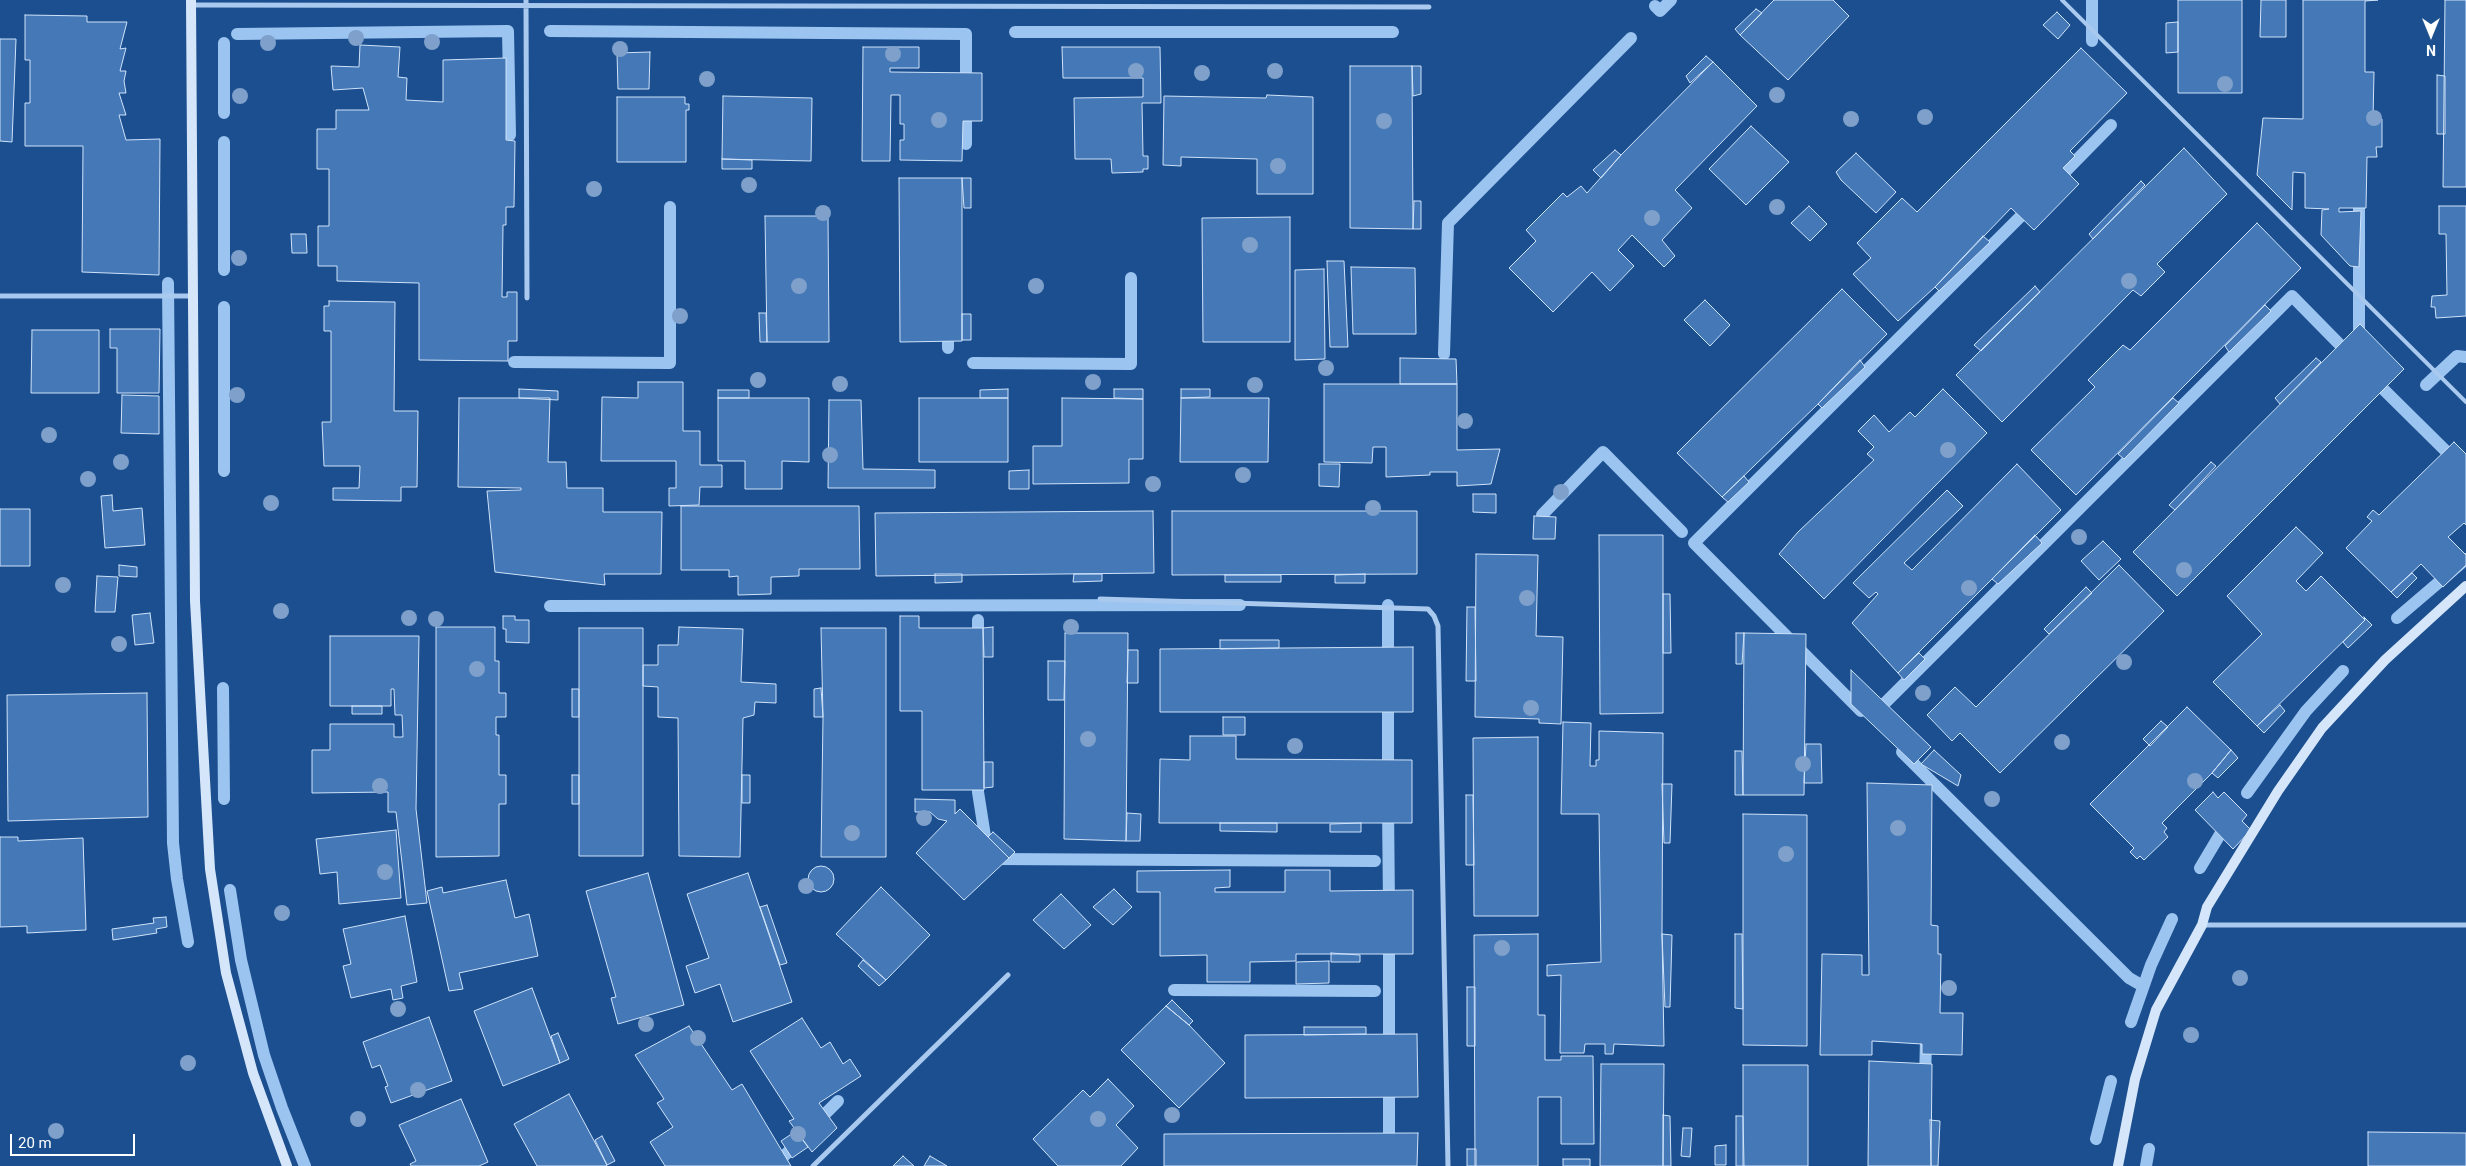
<!DOCTYPE html>
<style>
body{margin:0}
#map{position:relative;width:2466px;height:1166px;overflow:hidden;background:#1b4f8f;font-family:Roboto,sans-serif}
canvas{display:block}
.north{position:absolute;left:2406px;top:10px;width:50px;height:50px;-webkit-text-stroke:4px #1b4f8f;paint-order:stroke;rotate:180deg;font-size:14px;font-weight:700;line-height:20px;text-align:center;color:#fff}
.north::after{content:'';display:block;margin:auto;width:18px;height:22px;background:#fff;clip-path:polygon(50% 0,100% 100%,50% 72%,0 100%)}
.scale{position:absolute;left:10px;top:1134px;width:125px;height:22px;box-sizing:border-box;border:2px solid #fff;border-top:0;padding-left:6px;font-size:15px;line-height:18px;white-space:nowrap;color:#fff;-webkit-text-stroke:4px #1b4f8f;paint-order:stroke}
</style>
<div id="map">
<canvas width="2466" height="1166"></canvas>
<div class="north">N</div>
<div class="scale">20 m</div>
</div>
<script>
const g = document.querySelector('canvas').getContext('2d');
g.lineJoin = 'round';
const shape = rows => new Path2D(rows.map(r => 'M' + r).join(''));
function strokePath(path, color, width, dash) { g.strokeStyle = color; g.lineWidth = width; g.lineCap = dash ? 'butt' : 'round'; g.setLineDash(dash || []); g.stroke(path); }
function paint(path, color) { g.fillStyle = color; g.fill(path, 'evenodd'); }
const stream = shape([
 [2092,0,2092,41],
 [1655,6,1660,11,1671,0],
 [550,31,966,34,966,144],
 [1015,32,1393,32],
 [237,34,508,31,510,135],
 [224,43,224,113],
 [2055,182,2111,125],
 [2359,192,2359,332],
 [224,270,224,142],
 [168,283,173,843,177,879,188,942],
 [224,307,224,471],
 [948,325,948,348],
 [1444,354,1448,223,1631,38],
 [514,362,670,363,670,207],
 [973,363,1131,364,1131,278],
 [2372,378,2466,471],
 [2426,385,2457,356,2466,357],
 [1542,515,1603,452,1682,532],
 [1388,605,1388,664],
 [550,606,1240,605],
 [2397,618,2466,559],
 [978,620,978,645],
 [223,688,224,799],
 [1388,696,1388,776],
 [1861,711,1694,543,2032,205],
 [1874,714,2292,296,2351,356],
 [1902,752,2129,978,2143,986],
 [978,775,978,792,987,849],
 [2247,793,2306,711,2343,671],
 [1388,806,1389,906],
 [994,859,1375,861],
 [2200,868,2228,821],
 [230,890,241,960,264,1055,282,1108,305,1166],
 [1389,938,1389,1051],
 [1174,990,1375,991],
 [2131,1022,2151,965,2172,919],
 [1389,1081,1389,1166],
 [1925,1081,1926,1039],
 [815,1124,838,1101],
 [2096,1139,2111,1081],
 [774,1166,800,1140],
 [2146,1166,2149,1149]
]);
const building = shape([
 [1774,0,1833,0,1849,16,1788,80,1740,35,1774,0],
 [2178,0,2242,0,2242,93,2178,93,2178,0],
 [2261,0,2286,0,2286,37,2260,37,2261,0],
 [2303,0,2378,0,2365,1,2365,72,2374,72,2373,119,2382,119,2382,147,2376,147,2377,157,2367,157,2366,208,2339,208,2339,212,2361,211,2359,267,2350,266,2321,235,2322,210,2329,209,2305,208,2305,173,2293,172,2292,210,2257,175,2263,118,2303,119,2303,0],
 [2445,0,2466,0,2466,187,2443,187,2445,0],
 [1756,9,1762,13,1740,35,1735,29,1756,9],
 [2057,12,2070,25,2058,39,2043,25,2057,12],
 [25,15,87,16,87,22,127,22,120,49,126,48,120,71,126,71,124,81,126,93,119,93,126,115,119,115,126,140,160,139,159,275,82,272,83,146,25,146,25,103,30,103,30,60,25,60,25,15],
 [2178,22,2178,52,2166,53,2166,23,2178,22],
 [0,39,16,39,12,142,0,141,0,39],
 [360,45,400,47,398,77,407,78,406,100,443,102,443,60,506,58,506,140,515,141,514,207,506,207,506,225,503,225,502,297,507,297,507,292,517,292,517,341,508,341,508,361,419,360,419,283,337,281,337,266,318,266,318,226,329,226,329,169,317,169,317,129,336,129,336,110,369,110,363,88,333,90,331,66,359,67,360,45],
 [863,47,919,47,919,68,890,68,890,72,982,73,982,121,963,121,962,161,900,160,900,140,904,140,904,124,900,124,900,95,891,95,890,161,862,161,863,47],
 [1062,47,1160,47,1161,103,1142,103,1143,156,1148,156,1148,169,1143,169,1143,172,1112,173,1111,159,1075,159,1074,98,1143,97,1143,78,1063,78,1062,47],
 [2081,48,2127,93,2070,151,2075,156,2063,168,2079,184,2034,230,2011,208,1935,287,1898,321,1853,274,1871,258,1857,243,1902,198,1917,212,2081,48],
 [650,52,649,89,618,89,617,53,650,52],
 [1706,56,1713,62,1690,83,1686,76,1706,56],
 [1713,62,1757,106,1675,190,1692,208,1662,240,1675,256,1664,267,1632,235,1618,250,1634,266,1610,291,1592,272,1553,312,1509,268,1536,241,1526,230,1563,193,1567,197,1581,186,1587,193,1621,155,1713,62],
 [1350,66,1412,66,1413,229,1350,228,1350,66],
 [1412,66,1421,66,1421,94,1413,96,1412,66],
 [2437,75,2445,76,2445,134,2437,134,2437,75],
 [1267,95,1313,97,1313,194,1257,194,1257,159,1181,157,1181,166,1163,165,1164,96,1266,98,1267,95],
 [723,96,812,98,811,161,722,159,723,96],
 [617,97,685,97,685,104,689,104,689,110,686,110,686,162,617,162,617,97],
 [1751,126,1789,162,1746,205,1709,169,1751,126],
 [2184,148,2227,194,2157,264,2165,272,2141,296,2133,290,2002,422,1956,375,2184,148],
 [1615,150,1621,155,1601,178,1593,170,1615,150],
 [1856,153,1896,192,1876,213,1841,180,1836,172,1856,153],
 [722,159,752,160,752,169,722,169,722,159],
 [899,178,962,178,962,341,900,342,899,178],
 [962,178,971,178,971,208,964,208,962,178],
 [2141,181,2145,185,2093,239,2089,234,2141,181],
 [1414,201,1421,201,1421,229,1413,229,1414,201],
 [1809,206,1827,224,1810,241,1791,223,1809,206],
 [2439,206,2466,206,2466,316,2436,318,2435,307,2431,307,2432,296,2447,295,2446,234,2439,234,2439,206],
 [765,216,828,216,829,342,767,342,765,216],
 [1290,217,1290,342,1203,342,1202,218,1290,217],
 [2257,223,2301,268,2076,495,2031,450,2095,387,2088,380,2123,345,2130,350,2257,223],
 [291,234,306,234,307,253,292,253,291,234],
 [1983,236,1990,242,1939,291,1935,287,1983,236],
 [1327,261,1344,261,1348,347,1330,347,1327,261],
 [1351,267,1415,268,1416,334,1353,334,1351,267],
 [1324,269,1325,359,1295,360,1295,270,1324,269],
 [2035,286,2040,292,1981,351,1974,345,2035,286],
 [1842,289,1887,334,1818,404,1722,497,1677,453,1842,289],
 [1705,300,1730,325,1710,346,1684,320,1705,300],
 [329,301,395,302,394,411,418,411,417,487,401,487,401,501,333,500,333,488,359,488,360,466,324,466,322,422,331,422,331,331,324,331,324,306,329,306,329,301],
 [2265,305,2271,311,2229,352,2225,346,2265,305],
 [759,313,766,313,767,342,760,342,759,313],
 [962,314,971,314,971,340,962,340,962,314],
 [2360,324,2404,369,2177,596,2133,552,2360,324],
 [110,329,160,329,159,393,117,393,117,348,110,348,110,329],
 [32,330,99,330,99,393,31,393,32,330],
 [1400,358,1456,359,1457,384,1400,384,1400,358],
 [2316,358,2321,362,2280,404,2275,398,2316,358],
 [1860,360,1865,367,1822,408,1818,404,1860,360],
 [638,382,683,382,683,431,700,431,700,465,722,465,722,487,700,487,699,505,669,506,669,488,676,488,676,461,601,461,602,397,638,398,638,382],
 [1324,384,1457,384,1457,450,1500,449,1491,484,1457,486,1457,472,1430,472,1430,475,1386,477,1386,447,1373,447,1372,463,1324,462,1324,384],
 [519,389,558,391,558,400,519,398,519,389],
 [1008,389,1008,398,980,398,980,390,1008,389],
 [1114,389,1143,389,1143,399,1114,398,1114,389],
 [1181,389,1210,389,1210,397,1181,398,1181,389],
 [1943,389,1987,433,1824,599,1779,554,1798,532,1874,460,1867,454,1874,447,1858,431,1874,415,1889,432,1910,412,1915,417,1943,389],
 [718,390,749,390,749,398,718,398,718,390],
 [122,395,159,396,159,434,121,433,122,395],
 [459,398,550,398,548,462,566,462,567,488,603,488,603,512,662,512,661,574,604,574,605,585,495,572,487,491,521,490,521,488,458,487,459,398],
 [718,398,809,398,809,462,782,461,782,489,745,489,745,461,718,461,718,398],
 [919,398,1008,398,1008,462,919,462,919,398],
 [1062,398,1143,399,1143,459,1129,459,1129,483,1033,484,1033,446,1062,446,1062,398],
 [1181,398,1269,398,1268,462,1180,462,1181,398],
 [2173,398,2179,403,2124,459,2118,454,2173,398],
 [829,400,861,400,863,469,935,470,935,488,828,488,829,400],
 [2454,442,2466,454,2466,525,2464,523,2448,537,2466,555,2466,565,2443,587,2421,564,2391,592,2346,548,2372,521,2367,517,2373,510,2379,515,2454,442],
 [2211,462,2216,466,2175,510,2169,505,2211,462],
 [1319,464,1340,464,1339,487,1319,486,1319,464],
 [2017,464,2061,510,1898,673,1852,623,1878,594,1876,592,1869,598,1853,583,1947,490,1963,506,1904,563,1912,570,2017,464],
 [1029,470,1029,489,1009,489,1009,471,1029,470],
 [1744,476,1749,482,1728,502,1722,497,1744,476],
 [1473,494,1496,494,1496,513,1473,512,1473,494],
 [112,495,113,511,142,508,145,545,105,548,101,496,112,495],
 [681,506,859,506,860,569,799,569,799,576,771,577,771,594,738,595,738,576,729,577,729,570,681,570,681,506],
 [0,509,30,509,30,566,0,566,0,509],
 [1153,511,1154,573,876,576,875,513,1153,511],
 [1172,511,1417,511,1417,574,1172,575,1172,511],
 [1534,516,1556,517,1555,539,1533,539,1534,516],
 [2296,527,2323,553,2296,581,2306,591,2321,576,2365,620,2257,726,2213,682,2262,634,2227,596,2296,527],
 [1599,535,1663,535,1663,713,1600,714,1599,535],
 [2035,535,2042,543,1998,584,1992,579,2035,535],
 [2103,541,2121,559,2099,580,2081,561,2103,541],
 [1476,554,1538,555,1536,636,1563,637,1561,724,1539,723,1539,719,1475,717,1476,554],
 [119,565,137,567,137,577,119,576,119,565],
 [2119,565,2164,611,2000,773,1960,733,1952,741,1927,715,1955,687,1976,707,2119,565],
 [2412,573,2417,578,2397,598,2391,592,2412,573],
 [935,574,962,574,962,582,935,583,935,574],
 [1074,574,1102,574,1102,581,1073,582,1074,574],
 [1365,574,1365,583,1335,583,1335,575,1365,574],
 [1225,575,1281,575,1281,582,1225,582,1225,575],
 [97,576,118,577,115,612,95,612,97,576],
 [2086,587,2092,593,2049,634,2044,629,2086,587],
 [1663,594,1670,594,1671,653,1663,653,1663,594],
 [1467,607,1475,607,1476,681,1466,681,1467,607],
 [150,613,154,643,135,645,132,615,150,613],
 [503,616,515,616,515,620,529,620,529,643,506,642,506,629,503,629,503,616],
 [900,616,919,616,919,628,983,628,984,790,922,790,922,711,900,711,900,616],
 [2364,617,2372,625,2348,648,2343,642,2365,620,2364,617],
 [436,627,495,627,495,661,499,661,499,693,506,693,506,717,496,717,496,735,499,735,499,775,506,775,506,804,499,804,499,856,436,857,436,627],
 [679,627,743,629,741,682,776,684,776,703,755,702,754,715,743,718,740,857,679,856,678,718,658,717,658,687,643,686,643,665,658,665,658,645,678,645,679,627],
 [993,627,993,657,984,657,983,628,993,627],
 [579,628,643,628,643,856,579,856,579,628],
 [821,628,886,628,886,857,821,857,823,717,821,628],
 [1065,633,1128,633,1126,841,1064,839,1065,633],
 [1736,633,1744,633,1742,664,1736,664,1736,633],
 [1744,633,1806,634,1804,795,1743,795,1744,633],
 [330,636,419,636,416,809,427,903,407,905,396,812,388,812,388,792,312,793,312,750,330,750,330,724,394,724,394,737,403,737,402,715,395,715,394,689,391,689,391,706,330,706,330,636],
 [1220,640,1279,640,1279,648,1220,649,1220,640],
 [1413,647,1413,712,1160,712,1160,649,1413,647],
 [1128,650,1138,650,1138,683,1127,683,1128,650],
 [1919,653,1925,659,1904,680,1898,673,1919,653],
 [1048,661,1065,661,1064,700,1048,700,1048,661],
 [1851,670,1931,747,1914,764,1851,704,1851,670],
 [821,688,823,717,814,717,814,689,821,688],
 [572,689,579,689,579,717,572,717,572,689],
 [147,693,148,817,8,821,7,695,147,693],
 [2280,705,2285,711,2264,733,2257,726,2280,705],
 [352,706,382,706,382,714,352,714,352,706],
 [2187,707,2231,750,2212,773,2162,823,2167,828,2164,832,2168,837,2144,860,2140,856,2137,859,2130,852,2134,848,2090,804,2187,707],
 [1223,717,1245,717,1245,735,1223,735,1223,717],
 [2161,721,2168,727,2150,746,2143,739,2161,721],
 [1563,722,1591,723,1590,766,1596,766,1596,760,1599,760,1599,731,1663,733,1662,934,1664,1046,1614,1044,1613,1054,1605,1054,1605,1044,1585,1044,1584,1053,1560,1053,1561,975,1547,976,1547,965,1601,962,1599,814,1561,814,1563,722],
 [1190,736,1236,736,1236,759,1412,760,1412,823,1159,823,1160,759,1190,760,1190,736],
 [1538,737,1538,916,1474,916,1473,738,1538,737],
 [1806,744,1821,744,1822,783,1804,783,1806,744],
 [1934,750,1961,775,1958,786,1921,764,1934,750],
 [2231,750,2238,758,2218,778,2212,773,2231,750],
 [1735,751,1742,751,1743,795,1735,795,1735,751],
 [984,762,993,762,993,787,984,788,984,762],
 [572,775,579,775,579,804,572,804,572,775],
 [742,775,750,775,750,803,742,803,742,775],
 [1867,783,1932,785,1931,925,1938,926,1938,954,1941,954,1940,1013,1963,1013,1962,1055,1922,1054,1922,1044,1872,1041,1872,1055,1820,1055,1822,954,1862,955,1862,975,1869,975,1867,783],
 [1662,784,1672,784,1670,843,1664,843,1662,784],
 [2213,792,2218,798,2224,792,2247,815,2242,821,2251,830,2233,849,2195,810,2213,792],
 [1466,795,1473,795,1474,865,1466,865,1466,795],
 [915,799,955,800,955,814,960,809,1009,858,964,900,916,853,947,821,938,819,930,812,915,812,915,799],
 [1127,813,1141,814,1140,841,1126,841,1127,813],
 [1743,814,1807,815,1807,1046,1743,1045,1743,814],
 [1220,823,1277,823,1277,832,1220,831,1220,823],
 [1361,823,1361,832,1330,832,1330,824,1361,823],
 [396,830,401,898,339,904,337,872,320,874,316,839,396,830],
 [993,832,1015,852,1009,858,988,837,993,832],
 [0,837,18,837,18,841,83,838,86,930,27,933,27,926,0,927,0,837],
 '808 879a13 13 0 1 1 26 0a13 13 0 1 1-26 0Z',
 [1230,870,1230,887,1215,888,1215,892,1285,892,1285,870,1330,870,1330,891,1413,890,1413,954,1296,954,1296,961,1250,962,1250,982,1207,982,1207,955,1160,956,1160,892,1137,892,1137,871,1230,870],
 [648,873,684,1005,618,1024,611,998,616,997,586,891,648,873],
 [748,873,792,1002,733,1022,720,984,695,993,686,966,709,958,687,894,748,873],
 [506,880,515,918,529,914,538,956,459,973,463,989,449,991,427,891,442,887,443,893,506,880],
 [881,887,930,935,886,980,836,934,881,887],
 [1114,889,1132,907,1113,925,1093,907,1114,889],
 [1061,894,1091,925,1064,949,1033,920,1061,894],
 [767,905,787,963,780,965,760,907,767,905],
 [405,916,417,982,401,986,403,998,393,1000,391,989,351,998,343,966,351,964,343,929,405,916],
 [166,917,167,927,156,929,157,933,113,940,112,929,154,923,153,918,166,917],
 [1538,934,1538,1015,1545,1015,1545,1060,1561,1060,1561,1056,1593,1056,1594,1144,1561,1144,1561,1097,1538,1097,1538,1166,1475,1166,1474,935,1538,934],
 [1662,934,1672,935,1670,1007,1665,1007,1662,934],
 [1735,934,1742,934,1743,1009,1735,1008,1735,934],
 [1331,953,1360,955,1360,962,1331,962,1331,953],
 [863,960,886,980,879,986,858,966,863,960],
 [1329,961,1329,983,1296,984,1296,962,1329,961],
 [1467,987,1475,987,1475,1046,1467,1046,1467,987],
 [532,988,560,1063,503,1086,474,1011,532,988],
 [1172,1000,1193,1021,1189,1025,1166,1006,1172,1000],
 [1166,1006,1189,1025,1225,1063,1179,1108,1121,1050,1166,1006],
 [429,1017,452,1081,391,1103,385,1087,388,1086,380,1065,372,1068,363,1042,429,1017],
 [802,1018,821,1048,830,1042,843,1064,850,1059,861,1076,819,1103,837,1128,812,1152,789,1121,794,1119,750,1051,802,1018],
 [689,1026,732,1090,742,1084,791,1166,665,1166,650,1142,673,1127,657,1103,664,1099,635,1055,689,1026],
 [1304,1027,1366,1027,1366,1034,1304,1035,1304,1027],
 [558,1033,569,1059,560,1063,551,1036,558,1033],
 [1417,1034,1418,1097,1245,1098,1245,1035,1417,1034],
 [1869,1061,1932,1064,1931,1166,1868,1166,1869,1061],
 [1601,1064,1664,1064,1663,1166,1600,1166,1601,1064],
 [1743,1065,1808,1065,1808,1166,1743,1166,1743,1065],
 [1108,1079,1134,1106,1116,1125,1138,1148,1121,1166,1058,1166,1033,1139,1083,1090,1090,1097,1108,1079],
 [569,1094,607,1165,606,1166,537,1166,514,1124,569,1094],
 [461,1099,488,1162,479,1166,411,1166,410,1164,416,1161,399,1125,461,1099],
 [1663,1115,1670,1116,1671,1166,1663,1166,1663,1115],
 [1736,1116,1743,1116,1744,1166,1736,1166,1736,1116],
 [1930,1120,1940,1121,1938,1166,1931,1166,1930,1120],
 [1683,1128,1692,1128,1690,1157,1681,1156,1683,1128],
 [796,1131,808,1147,792,1158,781,1141,796,1131],
 [2368,1132,2466,1133,2466,1166,2368,1166,2368,1132],
 [1418,1133,1417,1166,1164,1166,1164,1134,1418,1133],
 [602,1136,615,1161,607,1165,595,1140,602,1136],
 [1726,1145,1726,1165,1715,1165,1715,1146,1726,1145],
 [1467,1149,1476,1149,1476,1166,1467,1166,1467,1149],
 [903,1156,914,1166,893,1166,903,1156],
 [930,1156,947,1166,924,1166,930,1156],
 [1563,1159,1590,1159,1590,1166,1563,1166,1563,1159]
]);
const lane = shape([
 [2062,0,2466,402]
]);
const street = shape([
 [526,0,527,298],
 [191,5,1429,7],
 [0,296,193,296],
 [1100,599,1428,609,1434,616,1438,626,1448,1166],
 [2202,925,2466,925],
 [813,1166,1008,975]
]);
const secondary = shape([
 [191,0,195,601,210,869,226,973,253,1073,287,1166],
 [2118,1166,2135,1079,2156,1010,2202,925,2207,907,2278,791,2322,728,2385,660,2466,586]
]);
const trees = [
 [356,38],
 [432,42],
 [268,43],
 [620,49],
 [893,54],
 [1136,71],
 [1275,71],
 [1202,73],
 [707,79],
 [2225,84],
 [1777,95],
 [240,96],
 [1925,117],
 [2374,118],
 [1851,119],
 [939,120],
 [1384,121],
 [1278,166],
 [749,185],
 [594,189],
 [1777,207],
 [823,213],
 [1652,218],
 [1250,245],
 [239,258],
 [2129,281],
 [799,286],
 [1036,286],
 [680,316],
 [1326,368],
 [758,380],
 [1093,382],
 [840,384],
 [1255,385],
 [237,395],
 [1465,421],
 [49,435],
 [1948,450],
 [830,455],
 [121,462],
 [1243,475],
 [88,479],
 [1153,484],
 [1561,492],
 [271,503],
 [1373,508],
 [2079,537],
 [2184,570],
 [63,585],
 [1969,588],
 [1527,598],
 [281,611],
 [409,618],
 [436,619],
 [1071,627],
 [119,644],
 [2124,662],
 [477,669],
 [1923,693],
 [1531,708],
 [1088,739],
 [2062,742],
 [1295,746],
 [1803,764],
 [2195,781],
 [380,786],
 [1992,799],
 [924,818],
 [1898,828],
 [852,833],
 [1786,854],
 [385,872],
 [806,886],
 [282,913],
 [1502,948],
 [2240,978],
 [1949,988],
 [398,1009],
 [646,1024],
 [2191,1035],
 [698,1038],
 [188,1063],
 [418,1090],
 [1172,1115],
 [358,1119],
 [1098,1119],
 [56,1131],
 [798,1134]
];
strokePath(stream, '#9cc4f0', 12);
paint(building, '#4478b7');
strokePath(building, '#cfe3fa', 1);
strokePath(lane, '#a9c9ee', 4);
strokePath(street, '#a9c9ee', 5);
strokePath(secondary, '#d6e6fa', 10);
g.fillStyle = '#7ea0ca';
for (const [x, y] of trees) { g.beginPath(); g.arc(x, y, 8, 0, 2 * Math.PI); g.fill(); }
</script>
